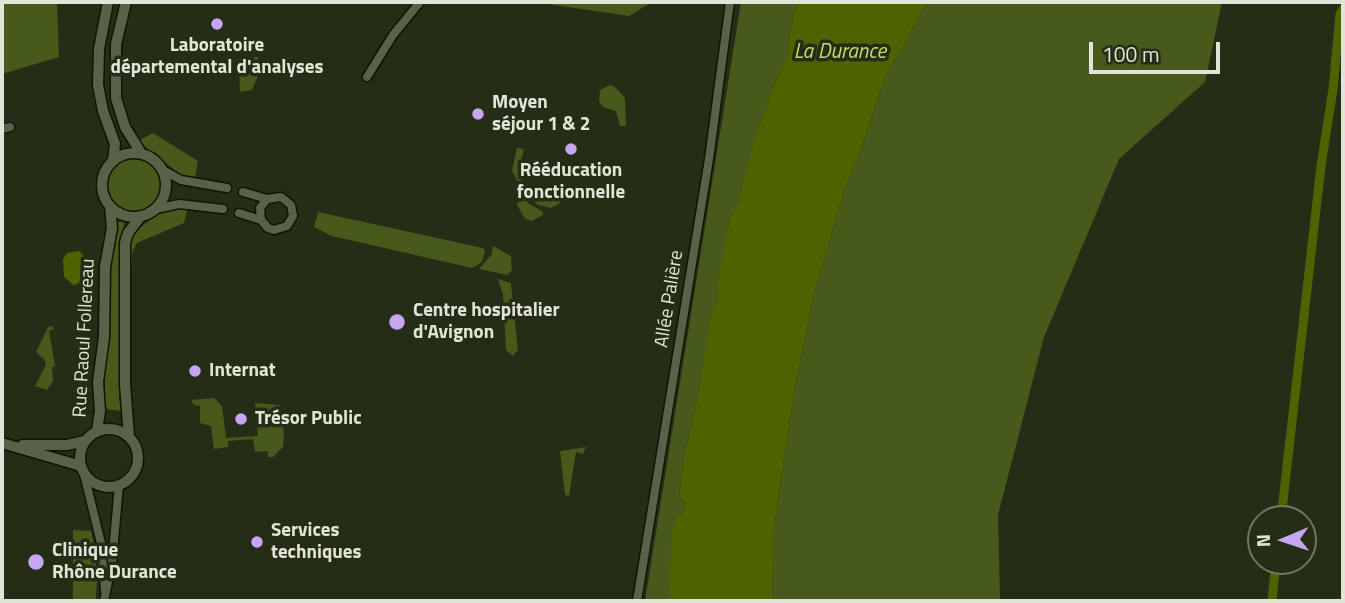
<!DOCTYPE html>
<meta charset="utf-8">
<style>
body{margin:0}
#map{position:relative;width:1345px;height:603px;overflow:hidden;background:#262d16;font-family:"Titillium Web",sans-serif}
canvas{display:block}
.frame{position:absolute;inset:0;border:4px solid #e0e5d7;pointer-events:none}
.north{position:absolute;left:1247px;top:505px;width:70px;height:70px;box-sizing:border-box;background:#262d16;border:2px solid #707763;border-radius:50%;rotate:268deg;font-size:19px;font-weight:700;line-height:28px;text-align:center;color:#e0e5d7}
.north::after{content:'';display:block;margin:auto;width:24px;height:32px;background:#c6a6f0;clip-path:polygon(50% 0,100% 100%,50% 72%,0 100%)}
.scale{position:absolute;left:1089px;top:42px;width:131px;height:32px;box-sizing:border-box;border:4px solid #e0e5d7;border-top:0;padding-left:9px;font-size:21px;line-height:24px;white-space:nowrap;color:#e0e5d7;-webkit-text-stroke:5px #262d16;paint-order:stroke}
</style>
<div id="map">
<canvas width="1345" height="603"></canvas>
<div class="frame"></div>
<div class="north">N</div>
<div class="scale">100 m</div>
</div>
<script>
const g = document.querySelector('canvas').getContext('2d');
g.lineJoin = 'round';
function paint(path, color) { g.fillStyle = color; g.fill(path, 'evenodd'); }
const shape = rows => new Path2D(rows.map(r => 'M' + r).join(''));
function strokePath(path, color, width, dash) { g.strokeStyle = color; g.lineWidth = width; g.lineCap = dash ? 'butt' : 'round'; g.setLineDash(dash || []); g.stroke(path); }
function label(font, color, halo, rows, align = 'center') {
  g.font = font + ' "Titillium Web",sans-serif'; g.lineWidth = 7; g.setLineDash([]); g.textBaseline = 'middle'; g.strokeStyle = halo; g.fillStyle = color; for (const [text, x, y, turn = 0] of rows) {
    g.save(); g.translate(x, y); g.rotate((+turn || 0) * Math.PI / 180); g.textAlign = isNaN(turn) ? turn : align; if (halo) g.strokeText(text, 0, 0); g.fillText(text, 0, 0); g.restore();
  }
}
const green = shape([
 [2,2,57,2,59,57,2,74],
 [534,2,652,2,629,16],
 [741,2,797,2,789,37,788,55,775,83,759,127,738,204,730,219,717,289,718,302,683,463,679,497,685,502,676,601,645,601],
 [927,2,1222,2,1205,82,1119,159,1044,337,998,515,1000,601,772,601,774,527,794,392,814,293,846,185,858,157,883,82],
 [258,57,259,73,252,90,240,92,239,68,248,67,247,59],
 [610,85,614,86,625,98,626,126,620,126,616,111,603,107,599,101,600,90],
 [153,133,198,161,195,177,181,175,138,141],
 [517,148,524,149,518,174,526,188,558,195,560,203,551,208,538,205,525,194,512,171],
 '107 186a27 27 0 1 1 54 0a27 27 0 1 1-54 0Z',
 [520,194,529,204,542,211,543,215,532,221,525,219,517,205],
 [177,210,187,210,184,223,137,243,132,253,131,268,129,247,135,231,157,215],
 [318,212,483,248,485,250,482,262,472,268,332,236,314,227],
 [123,220,124,226,119,251,121,318,119,398,121,411,105,409,105,373,111,319,110,270,118,223],
 [493,246,511,256,512,270,507,275,479,269,492,254],
 [498,279,511,283,511,285,518,350,513,356,506,350,503,294],
 [53,326,54,329,49,331,55,366,52,367,53,381,47,390,35,386,46,365,44,359,36,352,48,327],
 [214,398,222,406,226,438,258,436,255,403,280,405,284,434,283,447,273,457,268,457,268,451,255,452,253,439,228,441,228,447,214,449,211,426,200,423,200,406,194,405,191,400],
 [586,447,583,454,576,452,569,496,565,495,560,451],
 [73,530,91,531,96,555,97,579,96,598,91,601,73,601]
]);
const water = shape([
 [797,2,927,2,883,82,858,157,846,185,814,293,794,392,774,527,772,601,676,601,669,593,672,535,676,518,684,513,685,502,679,497,683,463,700,385,713,307,718,302,717,289,722,258,730,219,738,204,754,141,775,83,788,55,789,37],
 [79,251,84,256,83,278,78,284,73,285,64,277,63,259,67,253]
]);
const canal = shape([
 [1281,519,1321,166,1333,89,1340,14,1343,9],
 [1272,601,1276,561]
]);
const minor = shape([
 [367,77,393,35,420,2],
 [2,129,10,127],
 [163,170,181,180,227,188],
 [156,209,179,204,223,209],
 [239,213,261,220,268,228,274,230,287,226,293,216,291,205,281,197,267,199,243,192],
 [261,220,260,208,267,199],
 [84,474,101,543,105,591],
 [104,601,112,563,119,485],
 [637,601,709,159,730,2]
]);
const tertiary = shape([
 [108,2,99,49,98,85,103,111,115,144,113,161],
 [126,2,116,44,116,98,125,127,141,153],
 '102 185a32 32 0 1 1 64 0a32 32 0 1 1-64 0Z',
 '80 458a29 29 0 1 1 58 0a29 29 0 1 1-58 0Z',
 [97,431,100,411,98,382,104,337,105,267,112,228,110,206],
 [129,437,125,384,125,243,128,233,141,216],
 [2,443,81,466],
 [23,445,67,445,85,441]
]);
const markers = [
 [217,24,7,"#c6a6f0"],
 [478,114,7,"#c6a6f0"],
 [571,149,7,"#c6a6f0"],
 [397,322,9,"#c6a6f0"],
 [195,371,7,"#c6a6f0"],
 [241,419,7,"#c6a6f0"],
 [257,542,7,"#c6a6f0"],
 [36,562,9,"#c6a6f0"]
];
const poiNames = [
 ["Laboratoire",217,46,"center"],
 ["départemental d'analyses",217,68,"center"],
 ["Moyen",492,103],
 ["séjour 1 & 2",492,125],
 ["Rééducation",571,171,"center"],
 ["fonctionnelle",571,193,"center"],
 ["Centre hospitalier",413,311],
 ["d'Avignon",413,333],
 ["Internat",209,371],
 ["Trésor Public",255,419],
 ["Services",271,531],
 ["techniques",271,553],
 ["Clinique",52,551],
 ["Rhône Durance",52,573]
];
const streetNames = [
 ["Allée Palière",670,299,-81],
 ["Rue Raoul Follereau",85,338,-87]
];
const waterNames = [
 ["La Durance",840,53]
];
paint(green, '#47591b');
paint(water, '#4d6300');
strokePath(canal, '#4d6300', 9);
strokePath(minor, '#0f1502', 11);
strokePath(tertiary, '#0f1502', 13);
strokePath(minor, '#596249', 8);
strokePath(tertiary, '#596249', 10);
for (const [x, y, r, color] of markers) { const dot = new Path2D(); dot.arc(x, y, r, 0, 2 * Math.PI); g.fillStyle = color; g.fill(dot); strokePath(dot, '#262d16', 2.5); }
label('bold 19px', '#e0e5d7', '#262d16', poiNames, 'left');
label('19px', '#e0e5d7', '#262d16', streetNames);
label('italic 21px', '#bcdf6e', '#262d16', waterNames);
</script>
